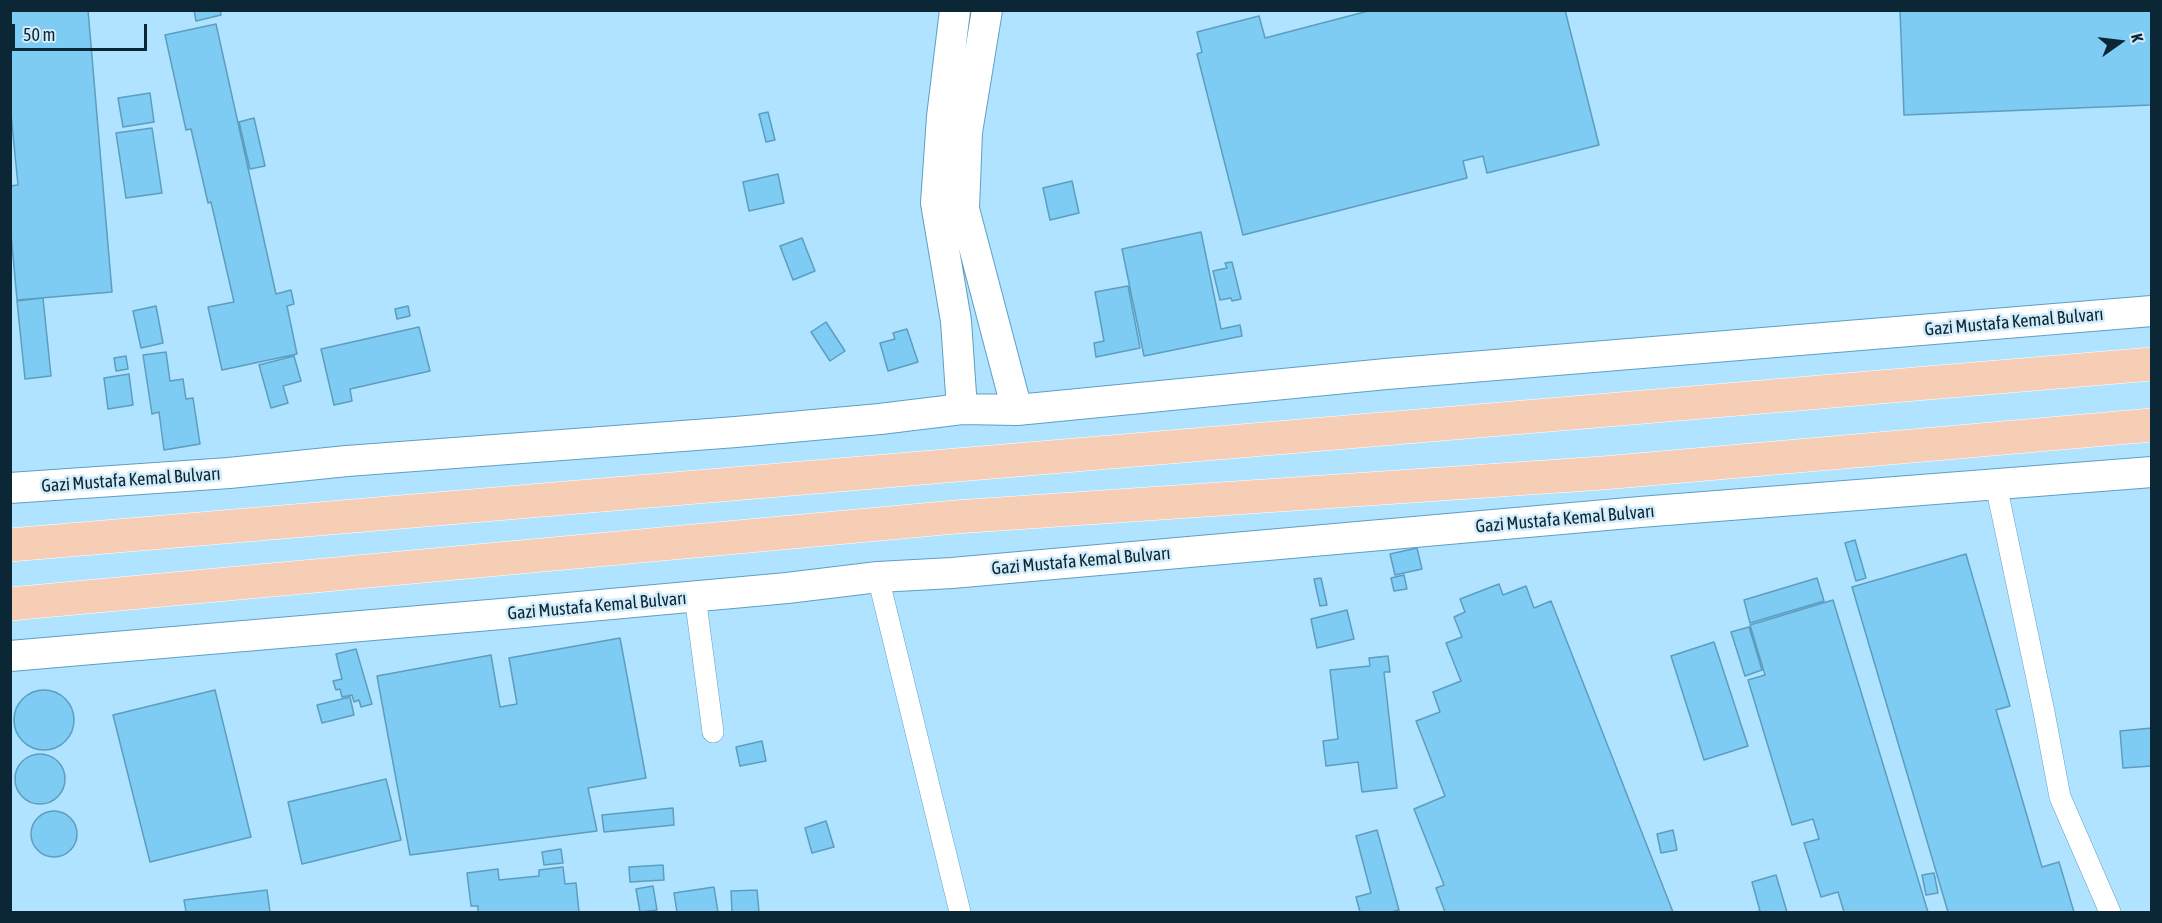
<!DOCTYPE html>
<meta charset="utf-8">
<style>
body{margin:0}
#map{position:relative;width:2162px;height:923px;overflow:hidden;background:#afe3ff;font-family:"Asap Condensed",sans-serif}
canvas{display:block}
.frame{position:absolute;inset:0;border:12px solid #0b2634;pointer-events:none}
.north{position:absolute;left:2090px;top:12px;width:60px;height:60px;-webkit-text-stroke:4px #d3ecfa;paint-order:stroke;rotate:76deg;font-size:16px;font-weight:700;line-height:24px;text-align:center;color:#0b2634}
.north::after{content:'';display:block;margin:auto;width:21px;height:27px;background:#0b2634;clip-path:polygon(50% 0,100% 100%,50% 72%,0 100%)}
.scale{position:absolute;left:12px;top:24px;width:135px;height:27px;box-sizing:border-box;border:3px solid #0b2634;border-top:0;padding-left:8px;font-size:18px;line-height:21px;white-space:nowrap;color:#0b2634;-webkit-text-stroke:4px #d3ecfa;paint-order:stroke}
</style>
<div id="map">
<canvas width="2162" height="923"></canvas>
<div class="frame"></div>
<div class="north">K</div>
<div class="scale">50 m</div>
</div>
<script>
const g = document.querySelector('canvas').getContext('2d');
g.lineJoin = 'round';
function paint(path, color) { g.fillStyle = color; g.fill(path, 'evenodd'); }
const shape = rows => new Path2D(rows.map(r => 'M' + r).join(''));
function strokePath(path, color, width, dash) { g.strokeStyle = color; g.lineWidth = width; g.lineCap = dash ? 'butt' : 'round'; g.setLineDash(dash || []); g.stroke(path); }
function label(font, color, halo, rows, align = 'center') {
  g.font = font + ' "Asap Condensed",sans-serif'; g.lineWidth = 5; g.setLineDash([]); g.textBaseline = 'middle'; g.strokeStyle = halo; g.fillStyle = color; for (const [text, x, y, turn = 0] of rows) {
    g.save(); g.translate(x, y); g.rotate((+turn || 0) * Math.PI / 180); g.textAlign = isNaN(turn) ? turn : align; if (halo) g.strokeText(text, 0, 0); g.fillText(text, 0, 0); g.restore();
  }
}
const building = shape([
 [10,10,88,10,112,292,17,300,10,223,10,186,18,185,10,104,10,10],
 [194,10,220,10,221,15,196,21,194,10],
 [1372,10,1565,10,1599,145,1487,173,1483,156,1463,161,1467,178,1243,235,1197,54,1202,52,1197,32,1259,16,1265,38,1372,10],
 [1900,10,2152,10,2152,105,1904,115,1900,10],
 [216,24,276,294,291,290,294,304,287,306,297,354,222,370,208,307,234,302,211,202,208,203,191,129,186,130,165,35,216,24],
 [150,93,154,122,123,127,118,98,150,93],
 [768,112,775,140,766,142,759,114,768,112],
 [254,118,265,166,250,169,239,122,254,118],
 [152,128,162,193,126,198,116,133,152,128],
 [778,174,784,203,749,211,743,182,778,174],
 [1072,181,1079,213,1050,220,1043,188,1072,181],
 [1201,232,1221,329,1240,325,1242,336,1144,356,1122,249,1201,232],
 [802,238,815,271,793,280,780,246,802,238],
 [1232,262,1241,299,1232,301,1231,298,1220,300,1213,271,1227,268,1225,263,1232,262],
 [1128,286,1140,348,1096,357,1094,343,1104,341,1095,292,1128,286],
 [43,298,51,376,25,379,17,301,43,298],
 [156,306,163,343,141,348,133,311,156,306],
 [408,306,410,316,397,319,395,309,408,306],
 [826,322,845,351,830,361,811,332,826,322],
 [419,327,430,371,350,389,352,401,334,405,321,349,419,327],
 [907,329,918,362,888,371,880,343,895,339,893,333,907,329],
 [166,352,170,381,183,379,186,399,193,398,200,444,164,450,159,412,152,414,143,355,166,352],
 [126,356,128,369,116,371,114,358,126,356],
 [294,356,301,381,283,386,288,403,271,408,259,365,294,356],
 [129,374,133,405,108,409,104,378,129,374],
 [1855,540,1866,578,1856,581,1845,543,1855,540],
 [1417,548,1422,569,1395,575,1390,554,1417,548],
 [1966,554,2010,706,1996,710,2042,867,2059,862,2074,912,1948,912,1852,587,1966,554],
 [1404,575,1407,589,1394,591,1391,578,1404,575],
 [1321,578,1327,605,1320,606,1314,579,1321,578],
 [1817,578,1824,601,1750,623,1744,600,1817,578],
 [1499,584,1503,595,1526,586,1534,608,1551,601,1673,912,1445,912,1436,888,1444,885,1414,809,1445,796,1416,721,1440,712,1433,692,1461,681,1446,643,1462,637,1454,617,1465,612,1460,599,1499,584],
 [1833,600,1928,912,1844,912,1838,892,1821,897,1804,843,1819,839,1813,819,1792,825,1748,680,1765,675,1750,625,1833,600],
 [1347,610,1354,639,1317,648,1311,619,1347,610],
 [1749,627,1762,670,1745,676,1731,632,1749,627],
 [620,638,646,778,588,788,597,831,410,855,377,676,491,655,500,707,517,704,509,658,620,638],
 [1714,642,1748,746,1704,760,1671,656,1714,642],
 [356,649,372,704,361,707,359,700,354,702,352,695,342,697,340,689,336,690,333,681,342,679,336,654,356,649],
 [1388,656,1390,672,1384,672,1397,788,1362,792,1358,762,1326,766,1323,741,1338,739,1330,670,1370,666,1369,658,1388,656],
 [215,690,251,837,150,862,113,715,215,690],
 '14 720a30 30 0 1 1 60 0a30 30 0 1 1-60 0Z',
 [350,697,354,715,322,723,317,705,350,697],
 [2152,728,2152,766,2123,768,2120,731,2152,728],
 [762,741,766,761,740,766,736,747,762,741],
 '15 779a25 25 0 1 1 50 0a25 25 0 1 1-50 0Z',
 [386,779,401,840,302,864,288,802,386,779],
 [673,808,674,825,604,832,602,815,673,808],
 '31 834a23 23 0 1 1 46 0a23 23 0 1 1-46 0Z',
 [826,821,834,847,812,853,805,828,826,821],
 [1377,830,1399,910,1391,912,1360,912,1356,897,1371,893,1356,836,1377,830],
 [1673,830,1677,850,1661,853,1657,834,1673,830],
 [561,849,563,863,544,865,542,852,561,849],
 [663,865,664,880,630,882,629,867,663,865],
 [563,867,565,884,576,883,579,912,478,912,478,906,471,906,467,873,498,869,499,880,539,876,539,870,563,867],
 [1934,873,1938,893,1926,895,1922,875,1934,873],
 [1776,875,1787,912,1755,912,1760,911,1752,882,1776,875],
 [653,886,657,910,640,912,636,889,653,886],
 [714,887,718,912,677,912,674,893,714,887],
 [267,890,270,912,186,912,184,900,267,890],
 [757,890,759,912,732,912,731,891,757,890]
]);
const street = shape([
 [1996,485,2044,712,2060,797,2110,912],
 [878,577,960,912],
 [695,596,713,732]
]);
const secondary = shape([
 [955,10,942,117,936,203,956,321,962,409],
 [987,10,967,132,964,209,1017,410],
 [10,488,229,473,347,461,736,432,880,419,962,409,1017,410,1386,374,2152,311],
 [10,656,513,613,787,588,878,577,952,573,1640,512,2152,472]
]);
const highway = shape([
 [10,545,2152,364],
 [10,604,955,517,1603,473,2152,425]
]);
const streetNames = [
 ["Gazi Mustafa Kemal Bulvarı",2014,322,-5],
 ["Gazi Mustafa Kemal Bulvarı",131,480,-4],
 ["Gazi Mustafa Kemal Bulvarı",1565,519,-5],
 ["Gazi Mustafa Kemal Bulvarı",1081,561,-5],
 ["Gazi Mustafa Kemal Bulvarı",597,606,-5]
];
paint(building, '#7ecbf4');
strokePath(building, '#5d9dbe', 1.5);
strokePath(street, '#5f9fc1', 22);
strokePath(secondary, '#5f9fc1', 32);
strokePath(highway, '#fff', 34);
strokePath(street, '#fff', 21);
strokePath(secondary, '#fff', 30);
strokePath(highway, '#f6ceb6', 33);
label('18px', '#0b2634', '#d3ecfa', streetNames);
</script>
